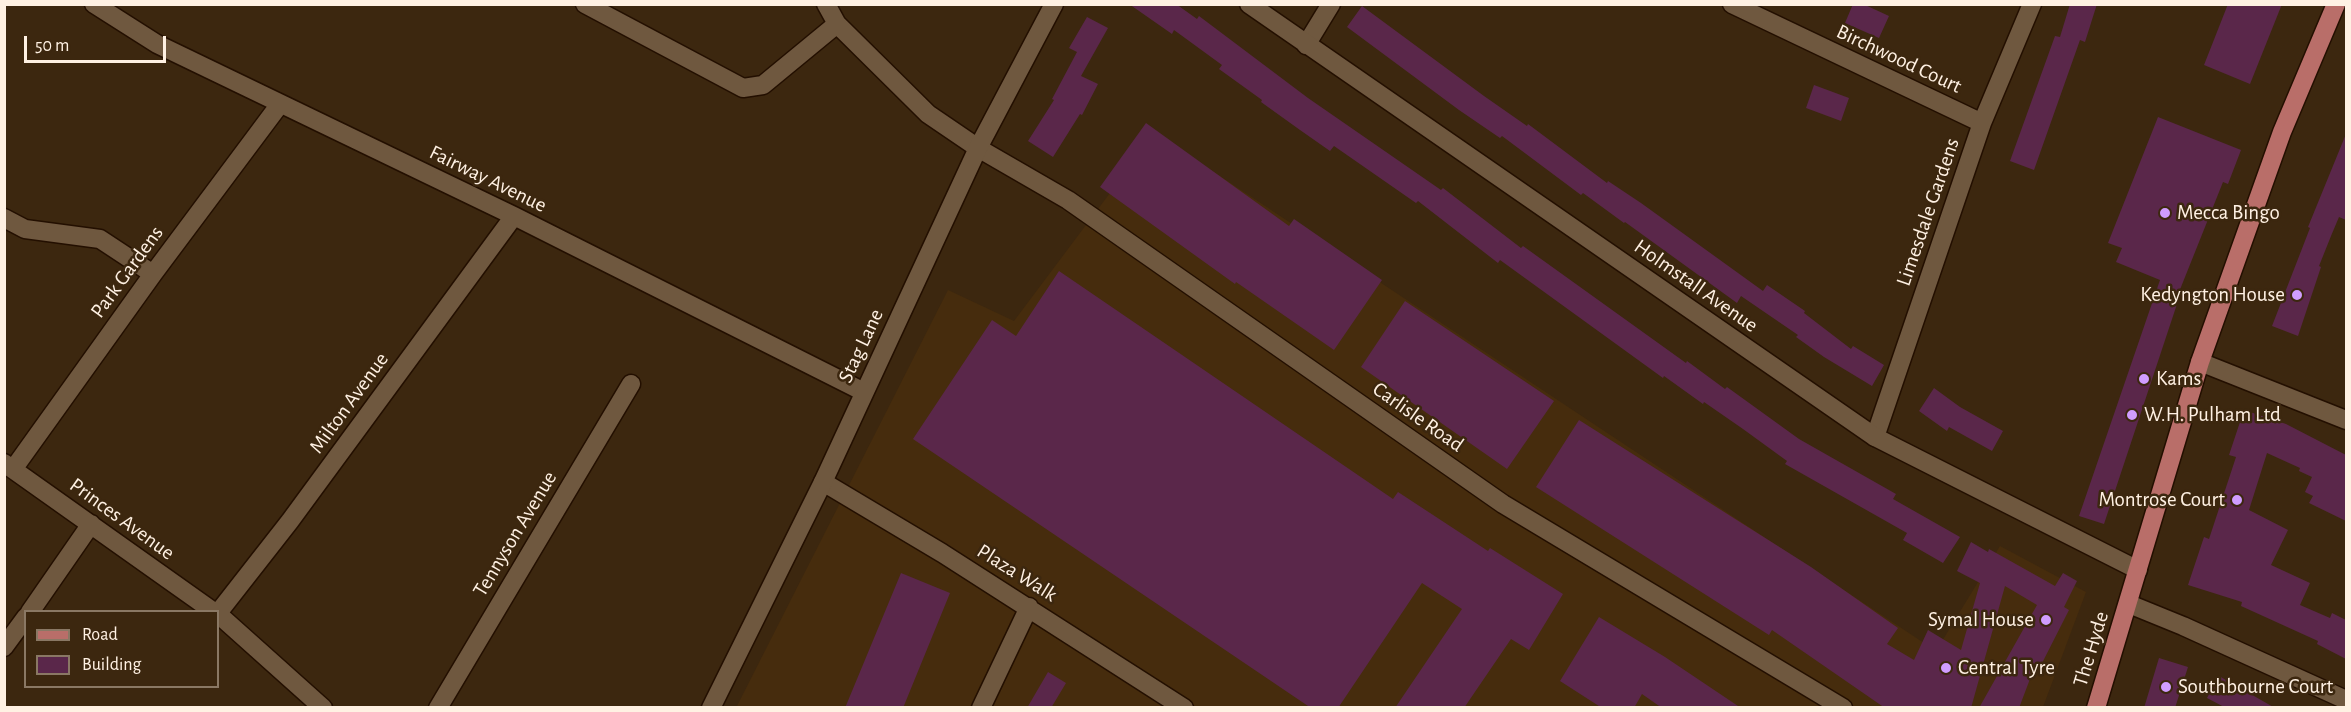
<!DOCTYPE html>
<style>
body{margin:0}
#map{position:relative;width:2351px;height:712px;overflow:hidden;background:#3c270f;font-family:"Alegreya Sans",sans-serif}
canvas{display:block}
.frame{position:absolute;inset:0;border:6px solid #fff1e3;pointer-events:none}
.legend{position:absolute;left:24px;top:610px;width:195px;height:78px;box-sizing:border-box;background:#3c270f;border:2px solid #8a7864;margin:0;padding:8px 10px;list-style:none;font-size:18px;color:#fff1e3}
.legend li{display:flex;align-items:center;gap:12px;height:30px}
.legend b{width:30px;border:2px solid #8a7864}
.scale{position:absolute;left:24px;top:36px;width:142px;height:27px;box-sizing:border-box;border:3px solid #fff1e3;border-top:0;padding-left:8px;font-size:18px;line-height:21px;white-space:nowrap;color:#fff1e3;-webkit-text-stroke:4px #3c270f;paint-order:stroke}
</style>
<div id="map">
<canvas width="2351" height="712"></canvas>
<div class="frame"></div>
<ul class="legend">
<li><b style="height:8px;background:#b96e69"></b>Road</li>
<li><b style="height:16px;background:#5a274a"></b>Building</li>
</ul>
<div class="scale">50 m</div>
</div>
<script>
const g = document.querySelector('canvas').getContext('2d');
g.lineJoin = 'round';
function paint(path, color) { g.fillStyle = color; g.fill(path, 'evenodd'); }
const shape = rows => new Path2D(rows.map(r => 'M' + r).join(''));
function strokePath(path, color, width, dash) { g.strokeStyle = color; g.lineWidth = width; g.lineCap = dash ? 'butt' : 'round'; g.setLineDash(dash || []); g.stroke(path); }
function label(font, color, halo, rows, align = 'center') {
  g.font = font + ' "Alegreya Sans",sans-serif'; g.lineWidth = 5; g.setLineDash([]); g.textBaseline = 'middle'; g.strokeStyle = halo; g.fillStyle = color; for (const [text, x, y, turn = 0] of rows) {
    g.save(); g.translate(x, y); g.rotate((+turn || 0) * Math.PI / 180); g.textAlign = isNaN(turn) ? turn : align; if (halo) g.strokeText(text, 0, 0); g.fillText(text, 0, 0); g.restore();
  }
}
const built = shape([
 [1155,133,1936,651,2000,546,2086,592,2043,707,736,708,948,290,1014,321]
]);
const building = shape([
 [1129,4,1176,4,1197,19,1199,16,1308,98,1441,190,1443,188,1521,248,1523,246,1686,363,1687,361,1725,389,1727,387,1799,439,1896,494,1893,499,1960,537,1943,563,1903,540,1907,533,1785,464,1787,461,1743,429,1704,402,1703,404,1664,376,1663,378,1500,260,1498,263,1418,201,1416,203,1334,146,1330,151,1300,130,1261,102,1262,100,1219,69,1222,65,1174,30,1172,34],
 [1853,4,1863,4,1889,16,1879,38,1845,23],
 [2070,4,2097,4,2085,42,2080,40,2034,170,2010,161,2055,36,2060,37],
 [2228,4,2282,4,2250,84,2204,65],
 [1362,6,1484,96,1527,126,1528,124,1607,183,1608,181,1641,203,1763,291,1767,285,1805,311,1804,313,1851,349,1853,346,1884,365,1872,386,1824,357,1796,337,1798,335,1741,296,1737,303,1625,222,1624,223,1583,193,1581,195,1502,136,1500,138,1459,110,1347,27],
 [1087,17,1108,28,1081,76,1098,84,1082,115,1080,114,1053,157,1028,141,1054,100,1052,99,1077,52,1069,48],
 [1814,85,1849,98,1841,121,1806,108],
 [2158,117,2241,150,2228,184,2223,182,2177,297,2179,298,2104,524,2079,516,2160,280,2116,262,2122,248,2108,243],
 [1146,123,1289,226,1294,219,1382,280,1334,350,1236,282,1235,284,1100,187],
 [2346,134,2346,220,2339,217,2331,236,2319,266,2321,267,2298,336,2272,326,2310,228,2308,227],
 [1059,271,1393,499,1398,492,1488,551,1490,548,1563,594,1529,650,1511,639,1464,708,1395,708,1462,609,1422,583,1338,708,1311,708,913,439,992,320,1016,336],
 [1405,301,1554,401,1507,469,1361,367],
 [1934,388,1960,407,2003,431,1992,451,1949,427,1947,431,1919,411],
 [2244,410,2286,424,2346,455,2346,521,2309,503,2313,496,2305,492,2312,477,2299,471,2300,468,2267,453,2249,510,2288,530,2271,565,2310,583,2300,605,2330,618,2332,613,2346,620,2346,659,2317,644,2318,641,2241,606,2242,602,2188,585,2204,537,2209,539,2236,457,2229,455],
 [1579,420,1811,567,1898,628,1887,644,1914,660,1928,630,1961,650,1980,583,1957,571,1971,542,1988,552,1989,549,2055,586,2063,573,2077,581,2064,607,2069,610,2037,673,2033,671,2019,708,1979,708,2037,605,2005,586,1971,708,1885,708,1772,630,1769,635,1536,487],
 [901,573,950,593,903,708,845,708],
 [1599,617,1665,657,1741,708,1662,708,1642,694,1634,708,1602,708,1560,681],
 [2159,658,2188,667,2175,708,2144,708],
 [1048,672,1066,683,1051,708,1027,708],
 [2219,676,2275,708,2226,708,2207,698]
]);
const street = shape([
 [94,4,157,44,514,216,864,392],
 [585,4,743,88,763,85,837,24],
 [826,4,837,24,928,114,978,148,1068,200,1503,504,1843,708],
 [1732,4,1982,123],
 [1306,45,1331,4],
 [4,218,25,229,100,239,153,274],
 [1875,437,1982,123,2032,4],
 [4,463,214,612],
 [14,468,153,274,280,104],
 [823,482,942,553,1184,708],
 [2129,604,2183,626,2346,700],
 [30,612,91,524],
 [218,613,290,521,514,216],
 [218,614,323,708],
 [4,647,26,617],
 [438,708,631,384],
 [981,708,1029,607]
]);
const secondary = shape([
 [1249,4,1875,437,2138,570],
 [2200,362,2346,420],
 [711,708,823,482,978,148,1054,4]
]);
const primary = shape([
 [2096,708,2200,362,2282,132,2336,4]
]);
const markers = [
 [2165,213,6,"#d09dff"],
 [2297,295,6,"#d09dff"],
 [2144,379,6,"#d09dff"],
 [2132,415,6,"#d09dff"],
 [2237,500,6,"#d09dff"],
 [2046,620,6,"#d09dff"],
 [1946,668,6,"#d09dff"],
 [2166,687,6,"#d09dff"]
];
const streetNames = [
 ["Birchwood Court",1899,59,25],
 ["Fairway Avenue",488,179,26],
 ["Limesdale Gardens",1928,212,-71],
 ["Park Gardens",127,272,-54],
 ["Holmstall Avenue",1696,286,35],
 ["Stag Lane",861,346,-65],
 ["Milton Avenue",349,403,-54],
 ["Carlisle Road",1418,417,35],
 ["Princes Avenue",122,519,36],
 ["Tennyson Avenue",515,534,-59],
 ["Plaza Walk",1017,573,32],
 ["The Hyde",2091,649,-73]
];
const poiNames = [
 ["Mecca Bingo",2177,213],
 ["Kedyngton House",2285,295,"right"],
 ["Kams",2156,379],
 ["W.H. Pulham Ltd",2144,415],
 ["Montrose Court",2225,500,"right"],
 ["Symal House",2034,620,"right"],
 ["Central Tyre",1958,668],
 ["Southbourne Court",2178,687]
];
paint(built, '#462c0d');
paint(building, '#5a274a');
strokePath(street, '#230f00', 21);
strokePath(secondary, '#230f00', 21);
strokePath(primary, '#230f00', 21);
strokePath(street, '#6f583f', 18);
strokePath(secondary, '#6f583f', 18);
strokePath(primary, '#b96e69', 18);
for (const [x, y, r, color] of markers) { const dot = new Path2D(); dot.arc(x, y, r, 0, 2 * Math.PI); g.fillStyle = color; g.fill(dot); strokePath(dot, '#3c270f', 2); }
label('21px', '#fff1e3', '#3c270f', streetNames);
label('21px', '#fff1e3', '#3c270f', poiNames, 'left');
</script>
